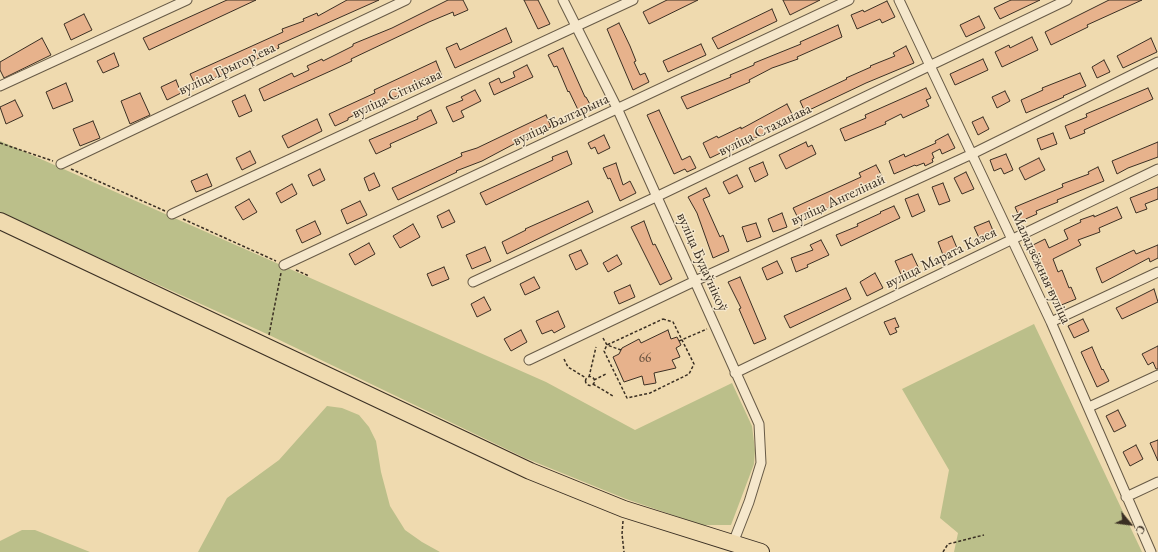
<!DOCTYPE html>
<meta charset="utf-8">
<style>
body{margin:0}
#map{position:relative;width:1158px;height:552px;overflow:hidden;background:#efdaaf;font-family:"EB Garamond",serif}
canvas{display:block}
.north{position:absolute;left:1110px;top:504px;width:40px;height:40px;-webkit-text-stroke:3px #f5e7cb;paint-order:stroke;rotate:119deg;font-size:11px;font-weight:700;line-height:16px;text-align:center;color:#3a2f23}
.north::after{content:'';display:block;margin:auto;width:14px;height:18px;background:#3a2f23;clip-path:polygon(50% 0,100% 100%,50% 72%,0 100%)}
</style>
<div id="map">
<canvas width="1158" height="552"></canvas>
<div class="north">С</div>
</div>
<script>
const g = document.querySelector('canvas').getContext('2d');
g.lineJoin = 'round';
function paint(path, color) { g.fillStyle = color; g.fill(path, 'evenodd'); }
const shape = rows => new Path2D(rows.map(r => 'M' + r).join(''));
function strokePath(path, color, width, dash) { g.strokeStyle = color; g.lineWidth = width; g.lineCap = dash ? 'butt' : 'round'; g.setLineDash(dash || []); g.stroke(path); }
function label(font, color, halo, rows, align = 'center') {
  g.font = font + ' "EB Garamond",serif'; g.lineWidth = 3; g.setLineDash([]); g.textBaseline = 'middle'; g.strokeStyle = halo; g.fillStyle = color; for (const [text, x, y, turn = 0] of rows) {
    g.save(); g.translate(x, y); g.rotate((+turn || 0) * Math.PI / 180); g.textAlign = isNaN(turn) ? turn : align; if (halo) g.strokeText(text, 0, 0); g.fillText(text, 0, 0); g.restore();
  }
}
const green = shape([
 [0,141,546,382,635,430,732,383,752,426,755,450,754,464,731,525,702,525,626,499,525,458,267,334,0,213],
 [1034,324,1142,552,954,552,958,533,940,518,949,470,902,389],
 [327,406,342,408,359,415,369,427,376,441,381,472,390,506,405,530,422,542,440,552,198,552,227,498,279,460],
 [22,530,35,530,90,552,0,552,0,541]
]);
const building = shape([
 [227,0,256,0,149,50,143,38,227,0],
 [347,0,379,0,278,45,279,48,255,60,196,86,190,74,283,32,282,29,304,21,303,19,317,13,318,16,347,0],
 [448,0,463,0,468,10,454,16,453,12,429,22,351,59,352,61,335,69,264,101,259,89,292,73,294,77,309,70,307,66,322,59,323,61,353,46,353,44,392,28,448,0],
 [524,0,538,0,550,24,538,29,524,0],
 [667,0,698,0,649,24,643,12,667,0],
 [783,0,820,0,790,15,783,0],
 [1011,0,1040,0,1000,19,994,8,1011,0],
 [1109,0,1142,0,1087,25,1088,27,1051,45,1045,32,1109,0],
 [887,1,895,17,882,23,880,19,857,29,851,15,863,10,864,12,887,1],
 [772,9,777,21,718,49,712,38,772,9],
 [84,14,92,30,71,40,64,24,84,14],
 [979,16,985,28,966,37,960,25,979,16],
 [619,23,630,46,636,61,634,62,640,75,645,73,649,82,633,90,607,29,619,23],
 [838,25,842,37,797,57,798,59,772,68,749,80,750,82,687,109,681,97,731,77,730,75,754,65,754,63,801,44,800,42,838,25],
 [506,28,512,42,455,68,446,48,457,43,460,50,506,28],
 [1032,37,1038,50,1002,67,995,52,1009,45,1010,48,1032,37],
 [42,38,51,55,4,78,0,70,0,62,42,38],
 [1151,38,1157,52,1123,68,1117,56,1151,38],
 [701,44,706,55,668,72,663,61,701,44],
 [906,46,914,63,866,83,805,112,800,101,847,79,846,78,871,67,870,66,895,56,893,53,906,46],
 [563,48,585,97,586,97,592,108,580,114,569,91,568,92,557,66,554,67,548,55,563,48],
 [114,53,119,66,103,73,97,61,114,53],
 [983,59,988,70,955,85,950,74,983,59],
 [1104,60,1110,72,1097,78,1092,67,1104,60],
 [436,61,442,76,431,80,429,76,415,82,417,87,348,118,348,120,335,126,329,114,375,93,374,90,436,61],
 [527,65,533,77,494,95,489,83,499,78,501,83,515,77,513,72,527,65],
 [1080,73,1086,86,1063,96,1064,97,1026,113,1021,100,1043,90,1042,88,1080,73],
 [176,80,181,93,167,100,161,87,176,80],
 [66,83,73,101,53,109,46,92,66,83],
 [926,88,931,98,926,100,929,106,903,118,901,114,885,122,886,124,845,141,840,129,866,118,865,115,926,88],
 [1148,88,1153,99,1084,130,1085,133,1070,139,1065,126,1087,117,1086,114,1148,88],
 [475,90,481,101,461,111,464,117,453,122,446,107,463,100,461,97,475,90],
 [1005,91,1010,101,997,108,992,97,1005,91],
 [140,93,150,115,130,124,121,101,140,93],
 [245,95,252,111,239,117,232,101,245,95],
 [15,100,23,116,6,124,0,107,15,100],
 [787,104,794,118,755,138,754,137,710,158,703,143,717,136,718,138,741,127,741,129,787,104],
 [431,110,437,123,390,144,391,147,376,154,369,140,418,119,417,117,431,110],
 [659,110,682,160,690,156,696,168,687,172,685,169,674,174,647,115,659,110],
 [546,115,551,127,529,136,482,161,456,171,457,172,398,200,392,188,462,156,461,153,477,148,546,115],
 [983,117,989,129,978,135,972,122,983,117],
 [317,119,322,131,288,148,282,136,317,119],
 [93,121,100,138,80,146,73,129,93,121],
 [1053,133,1057,144,1041,150,1037,139,1053,133],
 [948,134,955,148,942,154,940,149,932,153,934,158,932,159,933,162,925,166,924,163,916,166,915,165,894,174,889,161,904,154,905,157,936,143,935,141,948,134],
 [604,135,610,148,598,154,595,147,591,149,588,143,604,135],
 [806,142,808,147,812,145,816,154,786,169,779,155,806,142],
 [1158,142,1158,157,1128,168,1117,174,1112,161,1158,142],
 [250,151,256,163,242,170,236,158,250,151],
 [567,151,572,164,486,205,480,193,553,160,552,157,567,151],
 [1006,154,1013,170,1004,174,1001,168,994,171,990,160,1006,154],
 [1039,158,1045,170,1025,180,1019,168,1039,158],
 [763,162,768,175,755,182,749,168,763,162],
 [616,163,623,185,630,181,636,193,620,201,610,178,608,179,603,168,616,163],
 [876,165,884,180,800,222,793,208,861,177,859,173,876,165],
 [1098,167,1104,181,1057,200,1058,202,1036,211,1037,214,1021,221,1015,207,1063,187,1062,184,1089,174,1088,172,1098,167],
 [320,169,325,180,313,186,308,175,320,169],
 [966,172,974,189,962,194,954,178,966,172],
 [374,173,380,186,369,191,364,178,374,173],
 [207,174,212,186,196,192,191,181,207,174],
 [737,175,743,187,729,194,723,182,737,175],
 [943,183,950,201,939,205,932,187,943,183],
 [292,184,297,194,281,203,276,193,292,184],
 [1158,187,1158,199,1145,204,1147,209,1136,213,1130,198,1158,187],
 [706,188,710,196,703,199,720,237,723,235,729,251,713,258,697,213,688,197,706,188],
 [918,194,925,211,912,217,905,199,918,194],
 [249,199,257,212,243,220,235,207,249,199],
 [360,201,367,215,347,224,341,210,360,201],
 [588,201,593,212,507,254,502,242,526,230,525,229,588,201],
 [894,206,900,218,841,246,836,235,858,226,857,224,881,213,880,212,894,206],
 [1117,207,1122,218,1099,228,1100,232,1078,240,1081,245,1053,259,1058,272,1062,270,1069,288,1071,287,1076,299,1059,306,1050,285,1047,287,1040,271,1042,270,1031,246,1045,239,1049,248,1068,239,1064,230,1081,222,1080,220,1094,215,1094,217,1117,207],
 [449,210,455,222,442,228,437,216,449,210],
 [782,213,787,227,773,232,768,219,782,213],
 [315,221,321,234,302,243,296,230,315,221],
 [644,221,653,245,655,244,672,279,660,285,631,227,644,221],
 [989,221,994,233,980,240,974,227,989,221],
 [756,223,761,237,747,242,742,227,756,223],
 [413,224,420,237,400,248,393,236,413,224],
 [952,236,957,248,943,255,938,242,952,236],
 [821,240,829,255,807,265,808,267,796,272,791,258,813,250,810,245,821,240],
 [369,243,375,254,355,265,349,254,369,243],
 [1158,245,1158,258,1150,262,1149,258,1102,283,1096,268,1134,250,1136,254,1158,245],
 [485,247,491,261,472,269,466,255,485,247],
 [581,250,588,264,576,270,569,255,581,250],
 [912,254,920,271,903,279,895,261,912,254],
 [617,255,622,264,608,272,603,263,617,255],
 [777,261,783,273,767,280,762,268,777,261],
 [444,267,449,279,432,286,427,274,444,267],
 [875,273,883,288,867,296,860,282,875,273],
 [534,277,540,288,525,295,520,284,534,277],
 [740,277,766,339,754,344,739,309,741,308,728,282,740,277],
 [630,285,635,297,619,304,614,292,630,285],
 [846,288,851,299,790,328,784,316,846,288],
 [1154,289,1158,302,1122,319,1116,308,1154,289],
 [484,297,491,310,477,317,471,304,484,297],
 [558,311,565,327,554,333,552,330,542,334,536,321,558,311],
 [895,318,899,327,895,328,897,332,890,335,884,322,895,318],
 [1083,319,1089,331,1074,338,1068,326,1083,319],
 [521,330,527,342,511,351,504,339,521,330],
 [668,330,671,339,677,337,681,345,676,348,680,357,672,360,676,368,654,373,656,383,644,385,642,376,624,382,613,357,619,354,622,348,639,339,641,343,668,330],
 [1158,346,1158,369,1156,369,1153,362,1148,365,1142,354,1158,346],
 [1092,347,1102,370,1103,369,1109,381,1097,387,1081,352,1092,347],
 [1118,410,1126,426,1114,432,1106,416,1118,410],
 [1158,440,1158,461,1150,443,1158,440],
 [1136,445,1143,459,1130,466,1123,452,1136,445]
]);
const path = shape([
 [0,143,53,161],
 [71,169,165,211],
 [183,219,276,261],
 [296,270,309,276],
 [663,319,673,322,694,364,689,374,650,393,627,398,604,351,607,345,663,319],
 [269,335,281,273],
 [603,338,607,345,621,350],
 [679,341,707,329],
 [564,359,568,367,586,378],
 '585.5 381a4.5 4.5 0 1 1 9 0a4.5 4.5 0 1 1-9 0Z',
 [589,377,596,347],
 [594,380,606,374],
 [593,384,613,396],
 [623,521,622,534,624,552],
 [943,552,948,544,984,535]
]);
const street = shape([
 [563,0,617,108,759,424,761,463,749,502,733,543],
 [899,0,1051,322,1151,552],
 [0,86,187,0],
 [61,164,406,0],
 [172,214,633,0],
 [284,265,849,0],
 [473,282,658,196,1067,0],
 [1051,322,1158,272],
 [529,360,695,281,972,154,1158,62],
 [735,373,1158,169],
 [1089,407,1158,375],
 [1126,497,1158,482]
]);
const highway = shape([
 [0,221,530,471,624,509,761,552]
]);
const numberNames = [
 ["66",645,358]
];
const streetNames = [
 ["вуліца Грыгорʼева",227,69,-25],
 ["вуліца Сітнікава",397,94,-25],
 ["вуліца Балгарына",561,120,-25],
 ["вуліца Стаханава",765,130,-26],
 ["вуліца Ангелінай",838,200,-25],
 ["вуліца Марата Казея",941,258,-26],
 ["вуліца Будаўнікоў",702,262,66],
 ["Маладзёжная вуліца",1041,268,65]
];
paint(green, '#bbbf8a');
paint(building, '#e7b28c');
strokePath(building, '#3a2f23', 1);
strokePath(street, '#675a46', 11);
strokePath(highway, '#3a2f23', 18);
strokePath(path, '#3a2f23', 1.5, [3, 2]);
strokePath(street, '#f5e7cb', 9);
strokePath(highway, '#efdaaf', 16);
label('13px', '#65503d', null, numberNames);
label('15px', '#3a2f23', '#f5e7cb', streetNames);
</script>
